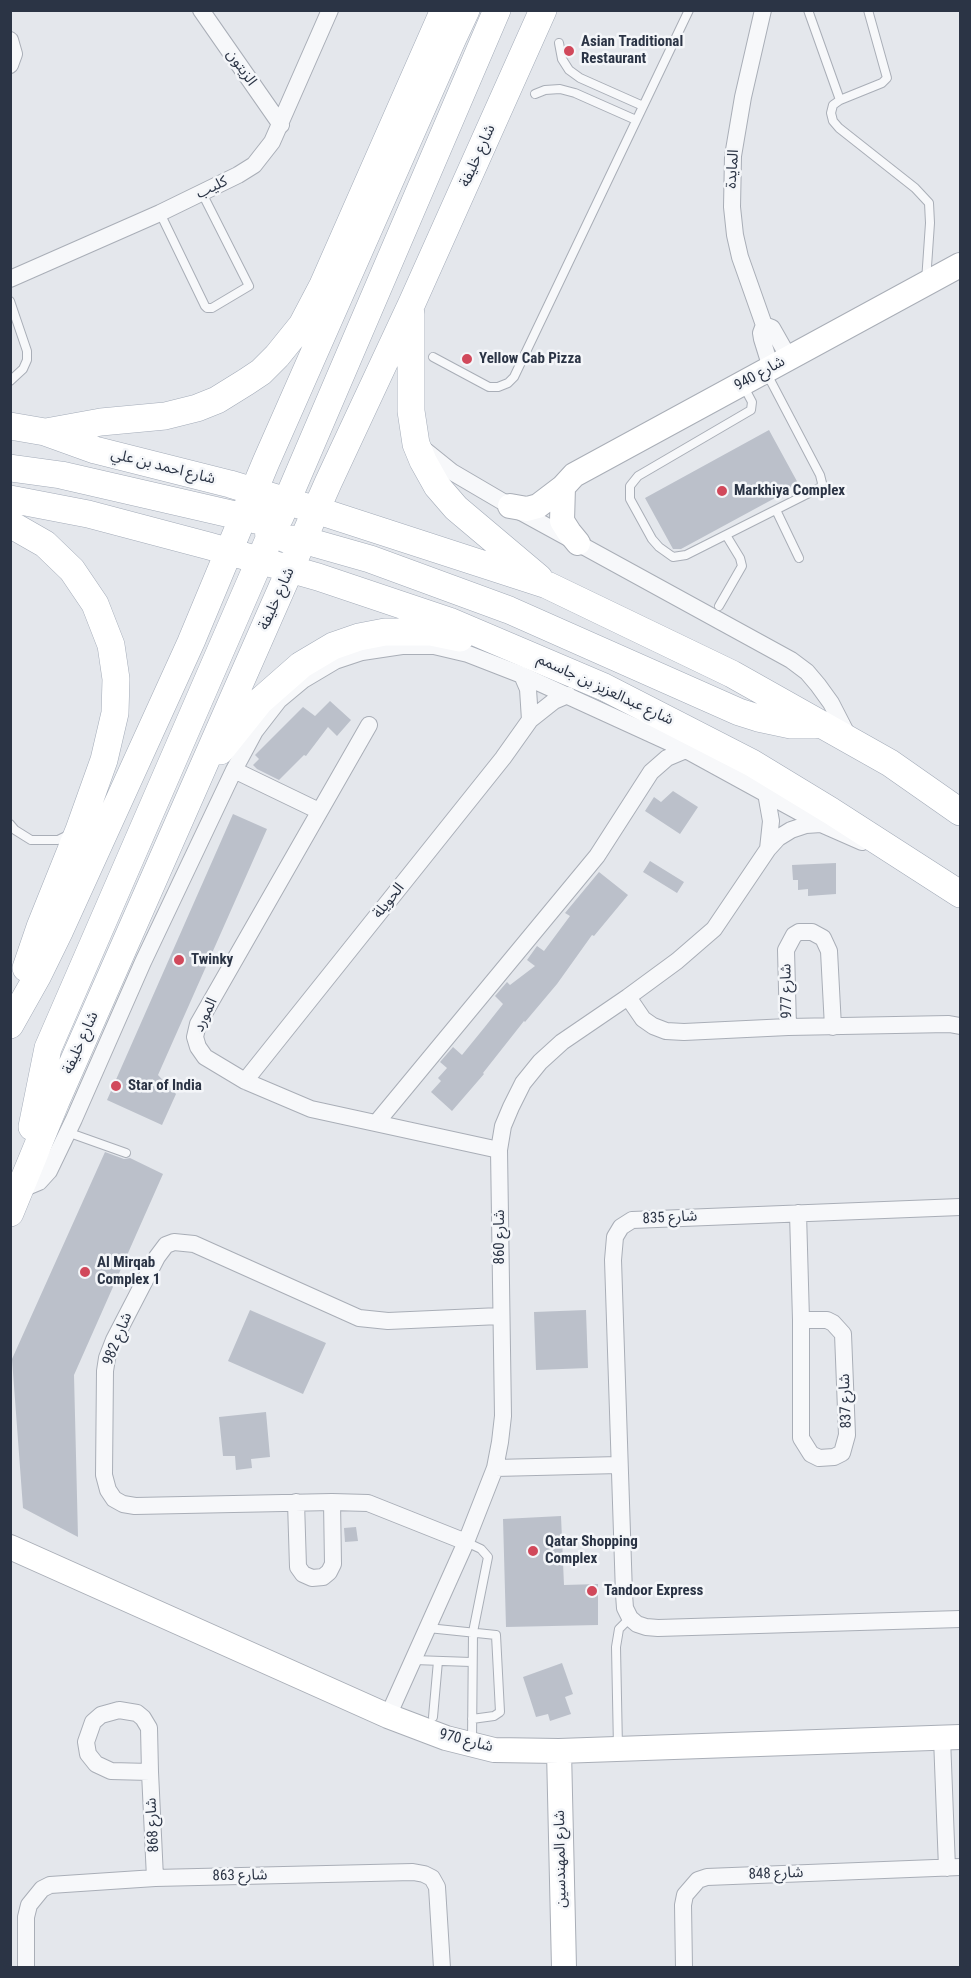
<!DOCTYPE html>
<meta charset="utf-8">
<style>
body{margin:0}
#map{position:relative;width:971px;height:1978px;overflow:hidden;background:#e4e7ec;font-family:"Roboto Condensed",sans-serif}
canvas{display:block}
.frame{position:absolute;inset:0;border:12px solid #2b3445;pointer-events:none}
</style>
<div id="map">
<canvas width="971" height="1978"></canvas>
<div class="frame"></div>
</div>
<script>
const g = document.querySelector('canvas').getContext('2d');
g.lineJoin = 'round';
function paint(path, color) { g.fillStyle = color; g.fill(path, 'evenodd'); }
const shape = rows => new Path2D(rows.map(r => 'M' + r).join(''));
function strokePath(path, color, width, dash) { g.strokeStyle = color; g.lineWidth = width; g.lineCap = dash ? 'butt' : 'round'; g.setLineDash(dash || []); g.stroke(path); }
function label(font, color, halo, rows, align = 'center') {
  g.font = font + ' "Roboto Condensed","Noto Sans Arabic",sans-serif'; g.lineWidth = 5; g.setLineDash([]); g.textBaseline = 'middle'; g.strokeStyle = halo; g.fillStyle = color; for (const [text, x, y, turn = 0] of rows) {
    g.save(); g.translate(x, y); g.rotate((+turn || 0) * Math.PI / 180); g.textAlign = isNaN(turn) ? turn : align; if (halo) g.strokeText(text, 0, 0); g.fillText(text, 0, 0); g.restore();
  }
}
const building = shape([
 [769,430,799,485,681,549,673,549,645,498],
 [330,701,351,720,337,736,328,727,306,756,304,755,279,780,257,769,253,765,259,759,255,755,303,707,315,716],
 [673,791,698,807,680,834,645,811,654,797,661,802],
 [233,814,267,829,158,1075,176,1094,162,1125,107,1100],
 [650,861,684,882,677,893,643,872],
 [836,863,836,894,808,896,808,889,798,890,798,880,793,880,792,865],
 [599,872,628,895,594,936,592,935,557,984,525,1022,524,1021,483,1073,484,1074,452,1111,431,1092,441,1081,438,1078,447,1068,440,1062,453,1047,462,1055,484,1028,503,1004,495,996,507,982,510,985,535,966,527,960,537,946,544,951,570,916,565,913],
 [105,1152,124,1159,130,1158,163,1174,74,1375,78,1537,23,1508,12,1359],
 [250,1310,326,1343,303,1394,228,1361],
 [586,1310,588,1368,536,1370,534,1312],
 [266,1412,270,1457,251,1459,252,1468,236,1470,235,1456,223,1456,219,1417],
 [561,1516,564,1585,598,1584,598,1625,506,1627,503,1519],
 [356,1527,358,1541,345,1542,344,1528],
 [562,1663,573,1694,565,1697,571,1714,550,1721,548,1714,536,1717,523,1677]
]);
const lane = shape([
 [808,10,840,100],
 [868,10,887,78,882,83,840,100,833,105,831,113,833,121,839,128,915,188,929,203,930,223,926,281],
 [559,43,562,59,569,70,580,78,643,106],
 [535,94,545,90,560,89,575,93,636,120],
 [160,213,205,306,207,308,212,308,249,286,202,193],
 [10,301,27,351,27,360,23,369,10,381],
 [433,357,489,387,498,387,508,383,514,377,689,10],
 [743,385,752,402,751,410,638,476,630,486,630,499,652,539,659,547,673,557,686,555,821,487,822,483,820,475,766,372],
 [776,510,799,558],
 [719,606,742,566,740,558,726,535],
 [10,824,15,830,31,840,58,840,70,834],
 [67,1132,126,1153],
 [466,1542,481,1549,488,1557,473,1632,472,1742],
 [428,1628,496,1635,500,1712,494,1716,472,1719],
 [414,1660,471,1662],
 [433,1717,438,1661],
 [618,1748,616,1647,619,1629,630,1618]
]);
const street = shape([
 [201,10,281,125],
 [763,10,743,97,733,156,732,207,735,235,740,257,764,325,761,333,762,339,771,368],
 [10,40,14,54,10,65],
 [10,279,160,213,238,175,254,165,272,142,330,10],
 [764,325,772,328,789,358],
 [421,447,452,472,510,506,791,660,807,672,818,685,831,703,849,738],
 [522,675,528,689,530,720],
 [369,725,198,1024,195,1037,198,1047,205,1057,245,1081,311,1109,499,1150],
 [234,770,319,811],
 [766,793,771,821,768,849],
 [628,997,643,1019,653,1026,666,1031,684,1032,788,1027,949,1024,960,1026],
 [788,1027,786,950,794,935,799,932,812,932,823,938,829,951,833,1027],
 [245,1081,503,758,530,720,554,701,568,695],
 [377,1122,597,856,651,772,667,758,686,750],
 [20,1190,39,1182,49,1171,74,1119,143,962,234,770,255,731,279,700,303,680,335,661,362,652,402,646,434,646,468,654,522,675,686,750,821,824,862,842],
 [960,1207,632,1220,621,1227,615,1237,613,1260,624,1594,625,1608,630,1618,637,1624,646,1627,658,1628,960,1619],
 [798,1213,801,1320],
 [801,1320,827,1320,833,1323,843,1334,847,1435,842,1453,834,1457,819,1458,811,1454,801,1438,801,1320],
 [495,1468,619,1465],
 [296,1502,298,1567,303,1574,312,1578,323,1577,329,1572,333,1564,332,1502],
 [466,1542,368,1503,332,1502,135,1506,123,1504,114,1499,108,1490,104,1475,105,1371,107,1358,114,1340,157,1257,166,1245,174,1242,194,1244,359,1318,388,1321,500,1316],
 [119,1710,137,1713,143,1718,149,1728,150,1772,111,1771,96,1764,88,1754,86,1742,93,1722,101,1715,119,1710],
 [388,1716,466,1542,495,1468,500,1442,503,1416,499,1150,503,1126,511,1107,523,1083,540,1062,562,1042,628,997,677,961,714,929,768,849,778,838,791,830,806,825,821,824],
 [942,1738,947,1868],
 [150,1772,155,1878],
 [26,1968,26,1917,29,1905,42,1889,50,1885,155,1878,413,1872,424,1874,432,1878,437,1887,442,1968],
 [684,1968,683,1905,685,1895,698,1880,707,1877,960,1867]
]);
const secondary = shape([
 [563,487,562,521,569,532,578,543],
 [510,506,527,509,538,506,563,487,574,475,960,265],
 [10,1547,388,1716,446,1738,494,1750,559,1751,960,1737],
 [559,1751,564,1968]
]);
const primary = shape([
 [411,314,411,411,416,444,423,461,437,486,456,508,539,578],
 [10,426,45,432,95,450,230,484,316,510,547,585,732,674,890,763,960,812],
 [46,432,101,422,165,416,197,408,217,400,246,382,261,372,277,356,302,325,323,285,444,10],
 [10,468,61,475,261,521],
 [10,499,88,514,209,546,318,577,449,621,604,687,752,763,831,811,960,894],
 [280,517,497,10],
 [10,524,45,544,72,570,95,604,111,645,116,679,115,713,104,760,79,830,40,927,26,968],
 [286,539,303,540,370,559,509,610,739,712,758,718,791,725,815,725],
 [220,751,260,701,301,665,333,646,359,637,385,632,431,632,460,638],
 [10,1025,37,977,60,930,191,642,266,462,452,40,466,10],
 [32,1127,48,1048,269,539,267,512,254,492],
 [10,1213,56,1101,328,483,412,303,543,10]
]);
const markers = [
 [569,51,6,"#d1495b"],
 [467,359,6,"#d1495b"],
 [722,491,6,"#d1495b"],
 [179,960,6,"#d1495b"],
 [116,1086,6,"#d1495b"],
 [85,1272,6,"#d1495b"],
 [533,1551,6,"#d1495b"],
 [592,1591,6,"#d1495b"]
];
const poiNames = [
 ["Asian Traditional",581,42],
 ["Restaurant",581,59],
 ["Yellow Cab Pizza",479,359],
 ["Markhiya Complex",734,491],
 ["Twinky",191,960],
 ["Star of India",128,1086],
 ["Al Mirqab",97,1263],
 ["Complex 1",97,1280],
 ["Qatar Shopping",545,1542],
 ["Complex",545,1559],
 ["Tandoor Express",604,1591]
];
const streetNames = [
 ["الزيتون",241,68,55],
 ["شارع خليفة",478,156,-66],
 ["المايدة",733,169,-86],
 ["كليب",212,188,-26],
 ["شارع 940",760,374,-29],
 ["شارع احمد بن علي",163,467,14],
 ["شارع خليفة",277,599,-66],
 ["شارع عبدالعزيز بن جاسمم",605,690,25],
 ["الحويلة",389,901,-51],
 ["شارع 977",787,991,-91],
 ["المورد",206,1015,-65],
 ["شارع خليفة",81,1043,-66],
 ["شارع 835",670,1218,-3],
 ["شارع 860",500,1237,-90],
 ["شارع 982",118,1339,-68],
 ["شارع 837",846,1401,-92],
 ["شارع 970",466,1741,14],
 ["شارع 868",153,1825,-93],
 ["شارع المهندسين",561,1859,-91],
 ["شارع 848",776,1874,-2],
 ["شارع 863",240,1876,-1]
];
paint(building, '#bbc0ca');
strokePath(lane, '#a9aeb7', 10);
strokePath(street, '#a9aeb7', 18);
strokePath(secondary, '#a9aeb7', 26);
strokePath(primary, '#a3abb8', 28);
strokePath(lane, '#f7f8fa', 8);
strokePath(street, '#f7f8fa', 16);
strokePath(secondary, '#fff', 24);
strokePath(primary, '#fff', 27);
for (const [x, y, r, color] of markers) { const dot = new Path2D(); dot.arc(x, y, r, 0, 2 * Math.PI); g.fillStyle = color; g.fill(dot); strokePath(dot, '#f4f6f9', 2); }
label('bold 15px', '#2b3445', '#f4f6f9', poiNames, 'left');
label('15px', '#2b3445', '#f4f6f9', streetNames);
</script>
